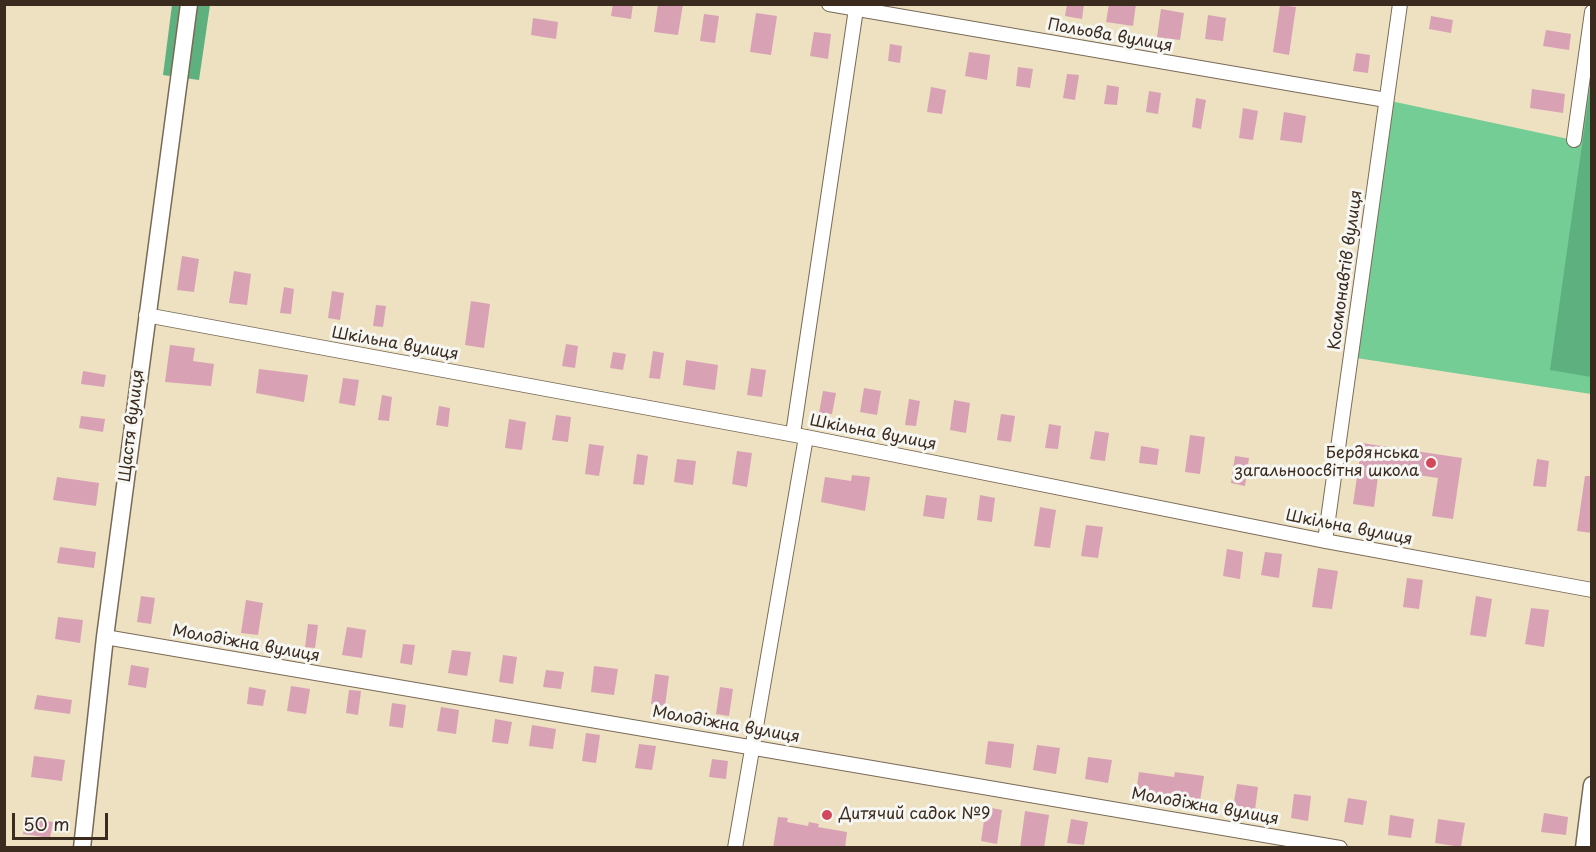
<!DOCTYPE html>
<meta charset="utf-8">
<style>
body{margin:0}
#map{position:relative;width:1596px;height:852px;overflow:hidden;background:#ede1c2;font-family:"Playpen Sans",sans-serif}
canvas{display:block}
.frame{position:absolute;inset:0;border:6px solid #3b2a1e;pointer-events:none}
.scale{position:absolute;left:12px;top:813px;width:96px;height:27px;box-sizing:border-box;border:3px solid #3b2a1e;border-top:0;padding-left:8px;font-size:18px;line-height:21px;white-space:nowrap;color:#3b2a1e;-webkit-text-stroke:4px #f6f6f2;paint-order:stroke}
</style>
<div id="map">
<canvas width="1596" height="852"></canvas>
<div class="frame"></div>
<div class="scale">50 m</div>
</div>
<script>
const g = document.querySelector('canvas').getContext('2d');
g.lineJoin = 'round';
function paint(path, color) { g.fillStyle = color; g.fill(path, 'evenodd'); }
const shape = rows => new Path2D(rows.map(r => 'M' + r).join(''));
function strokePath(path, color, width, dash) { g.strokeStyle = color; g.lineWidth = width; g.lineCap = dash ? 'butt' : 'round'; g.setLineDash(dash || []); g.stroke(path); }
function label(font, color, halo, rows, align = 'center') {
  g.font = font + ' "Playpen Sans",sans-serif'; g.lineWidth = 6; g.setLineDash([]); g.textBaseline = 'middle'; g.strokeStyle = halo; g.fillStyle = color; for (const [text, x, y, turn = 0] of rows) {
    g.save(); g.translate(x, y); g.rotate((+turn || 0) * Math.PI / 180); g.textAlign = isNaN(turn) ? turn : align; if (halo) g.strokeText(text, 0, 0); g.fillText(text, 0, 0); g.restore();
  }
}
const green = shape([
 [1591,12,1591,394,1350,357,1386,100,1573,140]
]);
const forest = shape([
 [172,5,210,5,199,80,163,75],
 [1591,82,1592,377,1591,377,1550,370]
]);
const building = shape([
 [613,4,633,4,631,19,611,16],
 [658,4,683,4,678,35,654,32],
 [1067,4,1084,4,1082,19,1065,16],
 [1109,4,1136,4,1133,26,1106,22],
 [1280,5,1296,7,1289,55,1273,52],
 [1161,9,1184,13,1180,40,1157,37],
 [756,13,777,16,771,55,750,52],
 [704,14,719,16,715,43,700,41],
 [1208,15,1226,18,1223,41,1205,39],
 [1431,16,1453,20,1451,33,1429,29],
 [533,18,558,22,556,39,531,35],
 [1546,30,1571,34,1569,50,1543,46],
 [814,32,831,34,828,59,810,56],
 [890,44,902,46,900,63,888,61],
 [969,52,990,55,987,80,965,76],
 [1356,53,1370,55,1368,73,1353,71],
 [1018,67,1033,69,1030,88,1016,86],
 [1067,74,1079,75,1075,100,1063,98],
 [1107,85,1119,87,1117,105,1104,104],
 [931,87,946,90,942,114,927,112],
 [1532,89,1565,94,1563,113,1530,108],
 [1149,91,1161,93,1158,114,1146,112],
 [1196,98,1206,100,1201,129,1192,127],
 [1243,108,1258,111,1253,140,1239,138],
 [1284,112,1306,116,1302,143,1280,140],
 [182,256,199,259,194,292,177,290],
 [234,271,251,274,247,305,229,303],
 [284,287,294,289,291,314,280,313],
 [332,291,344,293,340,320,328,318],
 [471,301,490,304,484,348,465,345],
 [376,305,386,306,383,327,373,326],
 [566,344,578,346,575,368,562,366],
 [170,345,195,348,193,361,214,364,211,386,165,382],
 [653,351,664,353,660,379,649,378],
 [613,352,626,354,623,370,610,368],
 [686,360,718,365,715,390,683,385],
 [751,368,766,370,762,397,747,395],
 [259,369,308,375,304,402,256,393],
 [83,371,106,375,104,387,81,384],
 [343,378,359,380,355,406,339,403],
 [864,388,881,391,877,415,860,412],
 [823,391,836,393,832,414,819,413],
 [382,395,392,397,389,421,378,420],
 [909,399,920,401,916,426,905,425],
 [954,400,970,403,966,433,950,430],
 [439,406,450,408,448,427,436,425],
 [1001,414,1015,416,1011,442,997,440],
 [556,415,571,417,568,442,552,440],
 [81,416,105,419,103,432,79,428],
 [509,419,526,422,522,450,505,448],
 [1049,424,1061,426,1058,449,1045,448],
 [1095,431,1109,433,1105,461,1090,459],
 [1190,435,1205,437,1200,474,1185,472],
 [1362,443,1462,458,1453,519,1432,516,1438,478,1379,469,1374,507,1353,504],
 [589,444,604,446,599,476,585,474],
 [1141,446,1159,449,1157,465,1139,463],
 [737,451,752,453,747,487,732,484],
 [637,454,648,456,644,485,633,484],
 [1235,456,1249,458,1245,486,1231,483],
 [677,459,696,461,693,485,674,482],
 [1537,459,1549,461,1546,487,1533,486],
 [852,475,870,477,865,511,821,502,825,477,851,481],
 [1585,476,1592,476,1592,533,1577,531],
 [57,477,99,483,96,506,53,500],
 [926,495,947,498,944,519,923,516],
 [980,495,995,498,992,522,977,520],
 [1040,507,1056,510,1050,548,1034,546],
 [1086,525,1103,527,1098,558,1081,556],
 [60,547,96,552,94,568,57,563],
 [1227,549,1243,552,1240,579,1223,576],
 [1265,552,1282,554,1279,578,1261,575],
 [1318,568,1338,571,1332,609,1312,607],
 [1407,578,1423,580,1419,609,1403,607],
 [141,596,155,598,151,624,137,622],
 [1476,596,1492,599,1486,637,1470,635],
 [246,600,263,603,258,635,241,633],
 [1531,608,1549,610,1544,647,1525,644],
 [58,617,83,620,80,643,55,639],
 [308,624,318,625,315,648,305,647],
 [347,627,366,630,362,658,342,655],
 [403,644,415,645,412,665,400,663],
 [452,650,471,652,467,676,448,673],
 [503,655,517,657,513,684,499,682],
 [131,665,149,668,146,688,128,685],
 [594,666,618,669,614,695,591,692],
 [546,670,564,672,561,689,543,687],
 [655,674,669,676,665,706,651,704],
 [291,686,310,689,306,714,287,711],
 [249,687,266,690,263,706,247,704],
 [720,687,733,689,729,716,716,714],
 [349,690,361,691,358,715,346,713],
 [37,695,72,700,70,714,34,709],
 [392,703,406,705,403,728,389,726],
 [441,707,459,710,456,734,437,731],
 [495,719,512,722,508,744,492,742],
 [532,725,556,729,553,749,529,746],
 [586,733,600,735,596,763,582,761],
 [988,741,1014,744,1011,768,985,764],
 [639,744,656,746,652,770,635,768],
 [1037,745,1060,748,1056,774,1033,770],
 [34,756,65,760,62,781,31,777],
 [1088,757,1112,760,1108,783,1085,779],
 [712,759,728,761,726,779,709,777],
 [1139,772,1174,777,1175,772,1204,776,1200,801,1136,793],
 [1237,784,1258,787,1255,810,1233,807],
 [1294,794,1311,796,1308,821,1291,818],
 [1348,798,1367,801,1363,825,1344,822],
 [986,807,1002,810,997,844,981,841],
 [1025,811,1049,815,1044,848,1020,848],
 [1544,813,1568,817,1566,835,1541,832],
 [1390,815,1414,819,1411,838,1388,835],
 [778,817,788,818,787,822,808,826,809,822,819,824,818,827,847,832,845,848,773,848],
 [26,818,53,822,50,838,23,834],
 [1071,819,1088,822,1084,845,1067,843],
 [1438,819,1465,823,1461,847,1435,843]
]);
const minor = shape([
 [829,4,1386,100],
 [1574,140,1592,12],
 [146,315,806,437,1325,541,1592,590],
 [793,434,856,9],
 [1325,541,1400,4],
 [105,637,1340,848],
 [735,848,806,437]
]);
const tertiary = shape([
 [82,848,105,637,189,4],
 [1584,848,1592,785]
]);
const markers = [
 [1431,463,6,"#d1495b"],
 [827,815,6,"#d1495b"]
];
const streetNames = [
 ["Польова вулиця",1110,36,10],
 ["Космонавтів вулиця",1346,270,-82],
 ["Шкільна вулиця",395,344,10],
 ["Щастя вулиця",132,426,-83],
 ["Шкільна вулиця",873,433,11],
 ["Шкільна вулиця",1349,528,11],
 ["Молодіжна вулиця",246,644,10],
 ["Молодіжна вулиця",726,725,10],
 ["Молодіжна вулиця",1205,807,10]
];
const poiNames = [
 ["Бердянська",1419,454],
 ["загальноосвітня школа",1419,472],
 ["Дитячий садок №9",839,815,"left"]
];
paint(green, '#73cd94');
paint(forest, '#5eb07e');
paint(building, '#d8a2b4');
strokePath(minor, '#796a57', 16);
strokePath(tertiary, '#796a57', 19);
strokePath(minor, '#fff', 14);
strokePath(tertiary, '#fff', 16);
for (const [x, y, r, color] of markers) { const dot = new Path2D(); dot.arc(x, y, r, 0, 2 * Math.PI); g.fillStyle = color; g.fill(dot); strokePath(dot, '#f6f6f2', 2); }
label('16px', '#3b2a1e', '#f6f6f2', streetNames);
label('16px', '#3b2a1e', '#f6f6f2', poiNames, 'right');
</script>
